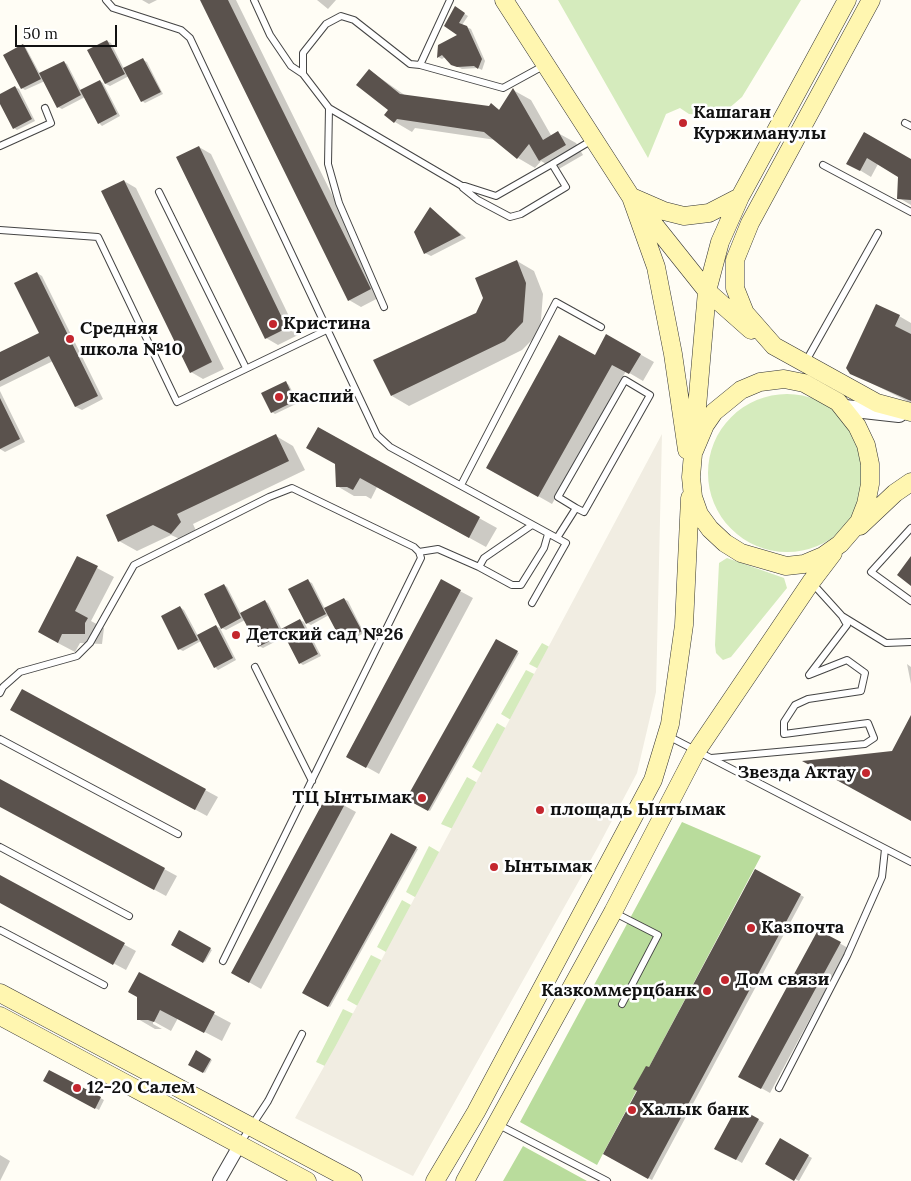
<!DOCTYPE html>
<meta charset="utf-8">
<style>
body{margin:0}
#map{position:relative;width:911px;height:1181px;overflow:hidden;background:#fffdf5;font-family:Lora,serif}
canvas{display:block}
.scale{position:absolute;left:15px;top:25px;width:102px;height:22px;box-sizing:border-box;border:2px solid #111;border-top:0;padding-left:6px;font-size:15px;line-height:18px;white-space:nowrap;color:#111;-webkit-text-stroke:4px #fff;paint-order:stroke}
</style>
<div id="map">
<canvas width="911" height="1181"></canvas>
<div class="scale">50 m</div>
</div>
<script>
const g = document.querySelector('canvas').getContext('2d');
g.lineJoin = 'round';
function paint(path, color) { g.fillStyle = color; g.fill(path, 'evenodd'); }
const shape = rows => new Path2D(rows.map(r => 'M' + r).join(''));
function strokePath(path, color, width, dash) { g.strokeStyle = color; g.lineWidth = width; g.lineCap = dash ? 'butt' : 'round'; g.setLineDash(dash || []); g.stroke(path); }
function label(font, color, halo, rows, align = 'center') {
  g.font = font + ' Lora,serif'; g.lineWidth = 5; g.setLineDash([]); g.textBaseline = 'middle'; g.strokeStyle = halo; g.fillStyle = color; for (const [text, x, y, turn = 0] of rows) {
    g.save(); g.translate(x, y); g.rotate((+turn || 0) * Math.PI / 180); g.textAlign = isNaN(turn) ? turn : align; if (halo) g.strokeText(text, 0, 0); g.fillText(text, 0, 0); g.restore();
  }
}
const green = shape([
 [558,0,801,0,742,97,720,116,689,114,680,108,666,114,648,158],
 '708 473a79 79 0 1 1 158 0a79 79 0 1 1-158 0Z',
 [727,558,784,578,787,588,731,657,723,660,716,653,715,645,719,563],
 [542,643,574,660,560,680,529,664],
 [526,670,567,690,539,737,501,714],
 [497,723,534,745,508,789,472,767],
 [467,777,503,797,453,829,441,824],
 [429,846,446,856,422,901,406,892],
 [402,900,420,910,395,957,377,947],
 [371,955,389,964,365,1010,347,1000],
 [343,1009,360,1017,334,1070,316,1062]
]);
const forest = shape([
 [682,822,761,856,597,1165,520,1122],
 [523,1146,587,1181,503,1181]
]);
const plaza = shape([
 [662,434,656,692,637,773,598,847,413,1176,295,1118,335,1047]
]);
const shadow = shape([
 [142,0,157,0,149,4],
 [202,0,236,0,382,296,361,307,349,300],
 [317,0,336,0,328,9],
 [455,8,468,16,462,25,471,29,485,61,482,70,478,68,462,69,452,64,445,57,442,59,438,57,439,46,459,35],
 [107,41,111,43,124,69,143,60,147,62,163,94,145,103,142,101,129,76,110,86,106,84,89,50],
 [23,46,26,48,40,74,63,62,67,64,81,91,100,81,103,83,120,116,102,126,99,123,85,97,62,109,58,107,45,81,25,90,22,88],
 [369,70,406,96,489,108,492,105,500,110,513,90,531,100,552,137,558,133,576,143,583,155,557,170,541,161,535,168,518,158,496,140,415,128,412,132,395,122],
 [15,87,19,89,35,121,17,130,14,128,0,102,0,95],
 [865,133,911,160,911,205,899,198,900,176,878,164,871,177,848,163],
 [199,147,211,154,298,335,278,345,266,338],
 [124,181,136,188,224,369,203,379,191,372],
 [431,209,466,238,431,256,425,253],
 [517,261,534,271,543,294,540,332,522,350,409,406,392,396,477,314],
 [37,273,42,276,103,399,82,410,76,407,53,361,0,387,0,353,40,333],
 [899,316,911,323,911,403,851,373],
 [607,336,654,362,643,381,626,371,552,504,487,467,595,356],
 [286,383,289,385,298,403,275,414,272,412],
 [0,391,25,442,5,452,0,449],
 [318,429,497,528,486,547,377,487,371,499,366,496,354,496,337,486,336,464],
 [276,436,293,446,305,470,193,524,197,533,189,543,171,535,137,551,119,541],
 [97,568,114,577,91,621,104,628,102,644,80,643,75,652,56,642],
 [308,581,312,583,325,609,344,599,348,601,364,633,346,643,342,641,329,615,311,625,307,623],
 [441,581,473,598,379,774,347,756],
 [224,585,227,587,241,614,264,601,268,603,282,630,300,620,304,622,321,656,303,665,300,663,286,636,263,648,259,646,245,620,226,630,222,628],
 [180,607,184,610,198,636,216,626,220,628,236,660,218,670,215,667,201,641,183,651,179,649],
 [497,641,519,653,430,811,408,799],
 [907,664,911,667,911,684],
 [22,691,218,797,207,816,24,717],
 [0,780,177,876,166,896,0,806],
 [327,796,356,812,261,989,233,973],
 [392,834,418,849,330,1007,304,993],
 [756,871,804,897,652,1180,604,1154],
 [0,877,136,951,126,970,0,902],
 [818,931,848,948,770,1093,740,1076],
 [180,932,212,950,205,962,173,945],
 [139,974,231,1023,222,1041,178,1018,171,1031,153,1021,153,1024,162,1029,155,1029,138,1019],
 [196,1052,212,1060,205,1073,190,1064],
 [50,1071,104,1100,99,1110,45,1080],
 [737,1108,764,1123,742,1163,716,1148],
 [780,1140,812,1158,799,1181,766,1164],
 [0,1155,10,1161,0,1181]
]);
const building = shape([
 [200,0,228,0,371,289,348,301],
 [455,6,465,13,459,23,467,26,482,59,478,69,474,66,457,67,451,65,442,55,437,58,438,45,457,35,444,26],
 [107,40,125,74,105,84,87,50],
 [23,44,41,79,21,89,3,55],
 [143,58,161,92,141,102,123,68],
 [64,61,81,95,57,108,39,73],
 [369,69,400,94,489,106,491,103,499,110,513,88,543,140,558,131,566,145,539,161,529,144,517,159,484,132,397,119,394,123,384,115,388,110,356,85],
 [100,80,117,114,98,124,80,90],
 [15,86,32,119,13,129,0,104,0,94],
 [864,132,911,159,911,200,897,199,898,177,867,158,860,171,846,164],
 [199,146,287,328,265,339,176,157],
 [124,180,212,362,190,373,101,191],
 [430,207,461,235,424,254,414,232],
 [517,260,526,283,523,322,505,341,391,396,373,360,476,313,483,298,475,278],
 [37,272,98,396,75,407,49,356,0,381,0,352,39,333,14,283],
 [876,304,900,315,895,326,911,334,911,401,850,374,846,368],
 [606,334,641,354,629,374,612,365,538,497,486,468,559,335,595,355],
 [286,381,295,401,271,413,261,393],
 [0,398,20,439,0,449],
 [318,427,480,517,469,538,360,478,353,490,347,487,336,487,335,464,306,448],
 [276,434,289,461,177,514,181,522,171,534,153,525,118,542,106,515],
 [77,556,98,566,75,611,88,618,85,623,85,634,62,634,58,643,38,632],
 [911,556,911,586,897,575],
 [308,579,326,614,306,624,288,589],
 [441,579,461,590,366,768,346,757],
 [224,584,241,618,221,629,204,594],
 [344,598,362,631,342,642,324,608],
 [265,600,282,635,258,647,240,613],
 [180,606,198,640,178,650,161,616],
 [300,619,318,654,299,664,281,629],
 [216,625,233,658,214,668,197,635],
 [496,639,518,651,428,811,406,799],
 [22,689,206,789,195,810,10,710],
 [911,715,911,821,802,761,892,751],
 [0,779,165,868,154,890,0,807],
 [327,795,345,804,249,983,231,973],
 [391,833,417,847,328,1007,302,993],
 [755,869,801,894,648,1179,603,1154,637,1091,633,1089,646,1066,649,1067],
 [0,875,125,943,113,965,0,903],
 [179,930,211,948,203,963,171,945],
 [818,930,841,942,761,1089,738,1077],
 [139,972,215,1012,204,1033,160,1010,154,1022,148,1020,137,1020,137,997,128,992],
 [196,1050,211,1059,203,1073,188,1065],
 [49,1070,101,1097,95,1109,43,1081],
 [737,1107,759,1119,736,1160,714,1149],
 [780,1138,809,1155,794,1181,765,1164]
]);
const service = shape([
 [106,0,113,8,181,30,190,38,377,435,390,447,566,543,532,603],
 [254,0,270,35,291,66,303,74],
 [450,0,420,65,503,88,545,65],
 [420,65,410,64,354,20,341,16,326,24,303,53,303,74,329,108,462,186],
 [329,108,328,164,339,203,384,307],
 [905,123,911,126],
 [0,146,51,123,45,108],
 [552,164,496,196,465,186,462,186,463,188,478,200,510,217,521,214,566,187,552,164,594,139],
 [823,165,911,212],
 [159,192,246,368],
 [0,230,98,237,177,402,337,325],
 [806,361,878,233],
 [461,485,556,302,601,327],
 [911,528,871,572,911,601],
 [557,538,576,508,558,497,625,380,650,395,584,512,576,508],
 [419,552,438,549,479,567,484,558,532,525],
 [479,567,512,585,521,585,544,548,548,534],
 [842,616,886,643,911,642],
 [255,667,312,781],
 [0,693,3,687,20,672,77,656,90,643,134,565,269,497,292,488,414,547,419,552,421,558,223,961],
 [668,736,911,862],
 [0,739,178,834],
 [711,758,865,744,874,738,868,723,784,734,784,722,795,705,808,699,861,691,865,673,847,660,809,675,847,625,842,616,813,584],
 [0,847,129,916],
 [615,913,658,935,622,1004],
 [0,930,104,985],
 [779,1088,847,956,882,877,885,849],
 [497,1124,607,1181],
 [239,1145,268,1101,302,1034]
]);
const minor = shape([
 [219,1181,239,1146]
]);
const tertiary = shape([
 [845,408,899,414]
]);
const secondary = shape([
 [504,0,631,197,656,267,673,354,687,450],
 [871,0,750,223,735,260,735,288,745,313,774,346,877,403,911,412],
 [634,198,664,211,684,216,709,213,740,197],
 [640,207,707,291,751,330],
 [694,451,705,425,714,412,741,390,760,382,784,379,804,383,838,402,857,426,866,445,870,464,870,484,866,504,859,522,840,544,823,556,804,564,786,566,741,553,725,543,710,529,699,514,693,497,691,477,707,291,720,242,740,197,847,0],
 [860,526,895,493,911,482],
 [0,993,353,1181],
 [0,1016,307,1181],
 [435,1181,476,1112,653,780,670,724,684,625,690,498],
 [465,1181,613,912,696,752,811,582,833,553]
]);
const markers = [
 [683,123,5,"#c4262e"],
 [273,324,5,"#c4262e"],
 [70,339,5,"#c4262e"],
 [279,397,5,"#c4262e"],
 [236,635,5,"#c4262e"],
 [866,773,5,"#c4262e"],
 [422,798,5,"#c4262e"],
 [540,810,5,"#c4262e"],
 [494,867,5,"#c4262e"],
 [751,928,5,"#c4262e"],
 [725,980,5,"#c4262e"],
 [707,991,5,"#c4262e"],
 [77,1088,5,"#c4262e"],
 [632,1110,5,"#c4262e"]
];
const poiNames = [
 ["Кашаган",693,113],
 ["Куржиманулы",693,134],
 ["Кристина",283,324],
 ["Средняя",80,329],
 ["школа №10",80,350],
 ["каспий",289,397],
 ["Детский сад №26",246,635],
 ["Звезда Актау",856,773,"right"],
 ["ТЦ Ынтымак",412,798,"right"],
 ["площадь Ынтымак",550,810],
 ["Ынтымак",504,867],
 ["Казпочта",761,928],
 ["Дом связи",735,980],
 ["Казкоммерцбанк",697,991,"right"],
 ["12-20 Салем",87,1088],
 ["Халык банк",642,1110]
];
paint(green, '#d5ebbd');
paint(forest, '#b9dc9c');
paint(plaza, '#f1ede2');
paint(shadow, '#0003');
paint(building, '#5a524d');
strokePath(service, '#444', 8);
strokePath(minor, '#444', 14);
strokePath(tertiary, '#444', 18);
strokePath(secondary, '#333', 19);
strokePath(service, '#fff', 6);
strokePath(minor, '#fff', 12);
strokePath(tertiary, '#fff', 16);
strokePath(secondary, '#fff6b0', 18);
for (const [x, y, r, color] of markers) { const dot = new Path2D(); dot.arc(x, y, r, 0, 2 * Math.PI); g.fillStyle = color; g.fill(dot); strokePath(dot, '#fff', 2); }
label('bold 18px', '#111', '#fff', poiNames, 'left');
</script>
